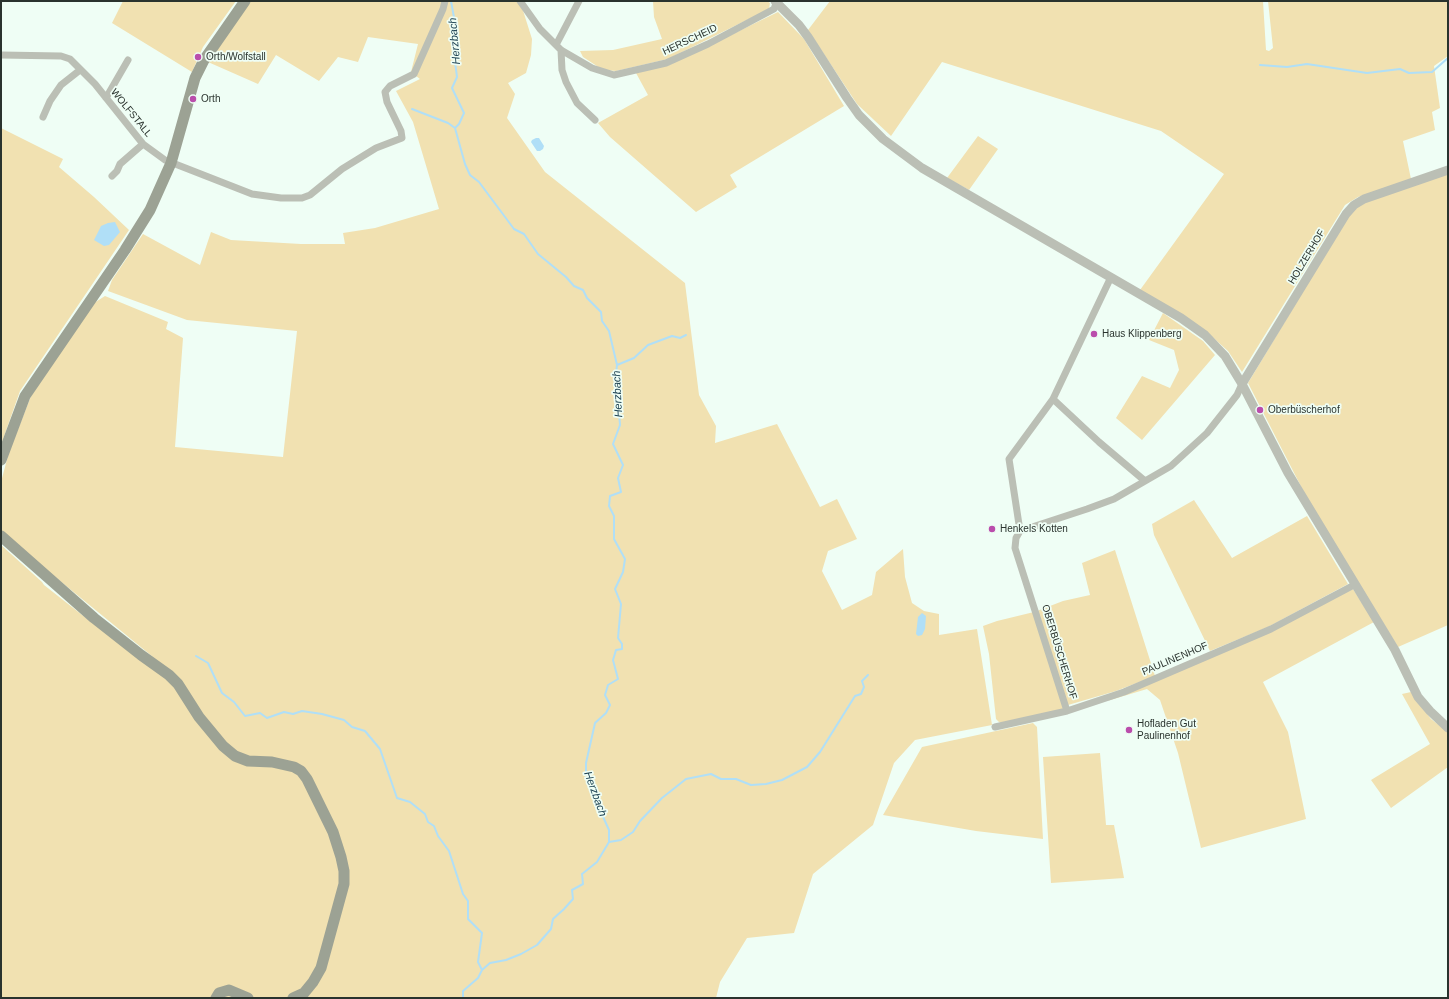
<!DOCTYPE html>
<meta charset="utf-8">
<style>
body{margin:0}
#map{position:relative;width:1449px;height:999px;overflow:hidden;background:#effef5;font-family:Helvetica,sans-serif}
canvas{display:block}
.frame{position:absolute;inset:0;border:2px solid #2a332e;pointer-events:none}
</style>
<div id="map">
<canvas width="1449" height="999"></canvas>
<div class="frame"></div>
</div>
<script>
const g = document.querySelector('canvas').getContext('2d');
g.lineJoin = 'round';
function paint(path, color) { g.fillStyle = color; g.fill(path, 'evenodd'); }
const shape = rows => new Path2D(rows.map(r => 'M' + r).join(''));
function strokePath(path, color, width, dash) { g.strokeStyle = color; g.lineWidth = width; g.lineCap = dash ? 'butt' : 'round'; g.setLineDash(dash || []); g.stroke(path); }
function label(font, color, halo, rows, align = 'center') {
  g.font = font + ' Helvetica,sans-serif'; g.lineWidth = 3.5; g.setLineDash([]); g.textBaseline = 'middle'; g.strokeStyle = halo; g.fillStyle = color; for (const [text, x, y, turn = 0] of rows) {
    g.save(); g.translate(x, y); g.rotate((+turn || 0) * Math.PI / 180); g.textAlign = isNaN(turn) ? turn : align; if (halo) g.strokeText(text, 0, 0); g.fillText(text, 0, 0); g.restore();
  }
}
const green = shape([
 [123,1,236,1,203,47,192,72,112,23],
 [248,1,520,1,532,39,531,55,526,73,508,83,515,94,507,118,545,172,685,283,699,395,716,426,715,443,777,424,820,507,837,499,857,539,828,551,822,571,842,610,872,595,876,572,903,549,905,577,912,603,924,611,939,614,939,635,977,629,992,725,915,740,894,763,873,825,813,874,794,933,747,938,720,982,716,998,1,998,1,545,42,582,44,585,91,622,153,657,21,549,2,531,1,527,1,482,9,452,31,396,94,303,105,296,168,322,166,329,183,338,175,447,283,457,297,331,187,320,108,291,112,280,143,234,200,265,211,232,231,240,301,244,345,244,343,233,375,228,439,209,413,122,396,91,420,79,411,72,418,44,368,37,358,62,338,57,319,81,276,55,258,84,208,62],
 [653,1,767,1,770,3,769,9,668,59,616,71,603,70,583,57,580,51,613,50,662,39,654,17],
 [830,1,1263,1,1266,50,1269,51,1273,48,1268,1,1448,1,1448,56,1434,66,1440,108,1432,112,1435,130,1403,141,1411,179,1358,197,1345,205,1242,372,1228,351,1209,334,1140,290,1224,174,1161,131,942,62,891,136,857,104,808,30],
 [778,12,804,39,844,106,730,175,737,187,696,212,610,137,598,123,648,95,636,73,669,65],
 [1,128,63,159,59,167,94,197,129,230,20,391,1,445],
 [978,136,998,149,969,190,947,178],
 [1448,174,1448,625,1398,647,1309,502,1248,383,1350,213,1363,203],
 [1163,313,1203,341,1215,355,1142,440,1116,418,1142,376,1170,388,1179,370,1174,350,1149,340],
 [1194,500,1232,558,1307,516,1348,584,1268,627,1210,651,1154,535,1152,524],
 [1115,550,1155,676,1116,691,1068,705,1037,611,1063,601,1090,595,1082,563],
 [1353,589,1374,622,1263,682,1288,732,1306,819,1201,848,1178,753,1160,700,1147,689,1107,701],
 [1034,612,1065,710,1003,723,999,722,996,719,989,654,983,626,997,621],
 [1411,692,1431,719,1448,732,1448,767,1391,808,1371,780,1430,744,1402,694],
 [1033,723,1037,727,1043,839,976,831,883,815,922,747],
 [1100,753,1106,825,1114,825,1124,878,1051,883,1043,757]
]);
const water = shape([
 [536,138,539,138,544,146,543,149,540,151,537,151,531,142,532,140],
 [115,222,120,232,109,245,104,246,94,240,101,226,108,223],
 [922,613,926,616,925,629,922,635,918,636,916,634,918,617]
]);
const stream = shape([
 [451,1,455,23,453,29,455,35,457,57,455,62,457,77,452,88,464,113,459,124,455,128,465,164,470,175,479,182,514,229,524,234,538,254,566,277,574,286,583,290,587,298,601,312,602,321,609,331,617,365,616,374,620,425,613,444,623,465,618,478,621,492,610,496,609,506,614,516,614,539,625,559,623,572,615,589,621,604,618,638,622,644,622,649,616,650,613,660,618,679,608,685,605,695,610,705,606,713,595,723,586,763,586,774,597,793,600,810,609,830,609,842,597,862,582,874,583,884,572,890,573,899,564,909,553,919,551,929,537,945,521,954,506,960,490,963,482,970,478,978,463,991,463,998],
 [1260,65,1287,67,1307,64,1367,73,1400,69,1409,73,1432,72,1448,58],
 [412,109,448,123,455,128],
 [617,365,634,358,648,345,672,336,680,338,686,335],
 [196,656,208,663,222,693,234,702,245,716,260,713,267,718,284,712,293,714,302,711,322,714,344,720,352,727,365,731,380,749,397,798,410,802,425,814,428,822,434,826,438,836,449,851,463,894,468,901,468,919,482,933,478,962,482,970],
 [609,842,621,840,633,832,640,821,662,798,686,779,711,774,721,779,736,779,751,785,766,784,782,780,807,767,820,752,855,696,861,694,864,687,862,681,868,675]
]);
const minor = shape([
 [520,1,540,29,561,50,592,68,614,75,666,63,708,44,774,9,777,1],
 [556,45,579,1],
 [561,50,562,70,566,82,577,103,595,120],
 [1,55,61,56,70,59,95,84,143,144,165,160,252,194,281,198,302,198,310,195,342,169,376,148,402,138,401,131,387,102,385,92,390,86,414,74,443,9,445,1],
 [106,98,128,60],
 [43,117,50,101,61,85,80,70],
 [112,176,117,171,120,164,143,144],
 [1053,399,1099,442,1145,481],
 [1020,531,1087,509,1114,499,1171,466,1207,433,1237,395,1242,384],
 [1067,711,1015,548,1016,538,1020,531,1009,459,1053,399,1111,277],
 [995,727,1067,711,1124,692,1271,629,1354,585]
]);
const tertiary = shape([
 [775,1,799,25,808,37,847,98,859,115,883,139,922,168,1181,318,1205,335,1225,356,1242,384,1288,473,1395,650,1418,697,1430,711,1448,728],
 [1242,384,1346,214,1354,205,1364,199,1448,170]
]);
const secondary = shape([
 [1,460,25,396,125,250,150,210,171,163,195,78,204,60,245,1],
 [1,536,94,618,141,655,169,675,178,684,199,717,223,746,235,756,248,761,272,762,294,767,301,771,307,779,333,832,341,857,344,871,344,884,321,968,313,982,304,993,293,998],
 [216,998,219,993,229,990,248,998]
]);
const markers = [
 [198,57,4,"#ba4dac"],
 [193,99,4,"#ba4dac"],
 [1094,334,4,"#ba4dac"],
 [1260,410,4,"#ba4dac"],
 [992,529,4,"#ba4dac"],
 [1129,730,4,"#ba4dac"]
];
const streetNames = [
 ["HERSCHEID",690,40,-25],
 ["WOLFSTALL",131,113,51],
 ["HOLZERHOF",1307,257,-59],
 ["OBERBÜSCHERHOF",1059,652,73],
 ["PAULINENHOF",1175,659,-23]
];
const poiNames = [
 ["Orth/Wolfstall",206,57],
 ["Orth",201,99],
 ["Haus Klippenberg",1102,334],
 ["Oberbüscherhof",1268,410],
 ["Henkels Kotten",1000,529],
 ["Hofladen Gut",1137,724],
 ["Paulinenhof",1137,736]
];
const waterNames = [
 ["Herzbach",455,41,-95],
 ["Herzbach",618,394,-93],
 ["Herzbach",595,794,70]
];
paint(green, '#f1e1b1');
paint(water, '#b0dff7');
strokePath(stream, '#b0dff7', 2);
strokePath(minor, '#bbbfb5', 7);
strokePath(tertiary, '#bbbfb5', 9);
strokePath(secondary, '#9ca294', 11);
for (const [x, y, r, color] of markers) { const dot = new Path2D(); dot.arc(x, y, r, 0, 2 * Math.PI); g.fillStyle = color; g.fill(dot); strokePath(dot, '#effef5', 1.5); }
label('10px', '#2a332e', '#effef5', streetNames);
label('10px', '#2a332e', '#effef5', poiNames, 'left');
label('italic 11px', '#1e4353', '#effef5', waterNames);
</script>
